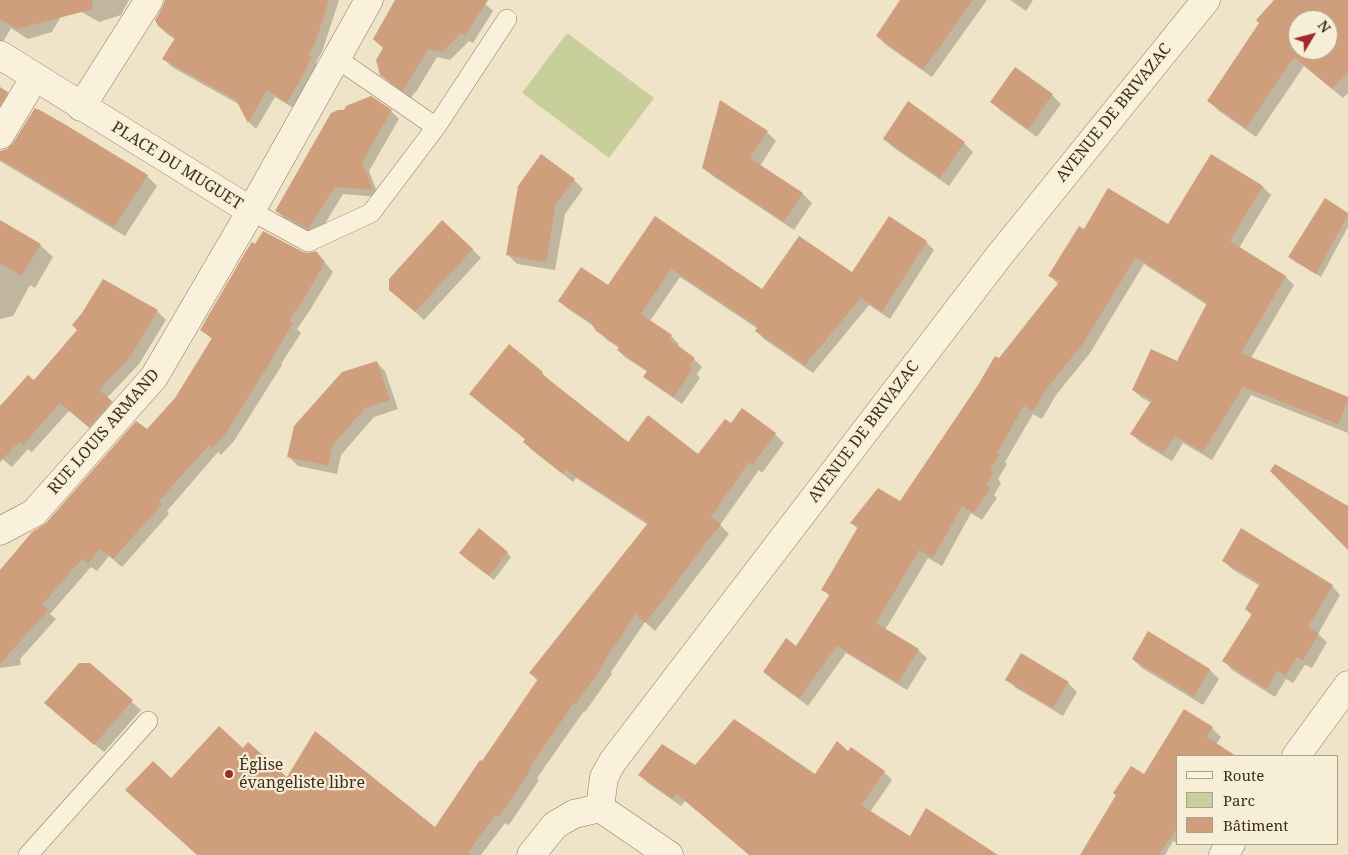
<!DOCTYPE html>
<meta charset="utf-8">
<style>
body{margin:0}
#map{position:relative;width:1348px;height:855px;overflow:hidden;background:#f0e4c8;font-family:"Noto Serif",serif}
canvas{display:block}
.legend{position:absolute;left:1176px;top:755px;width:162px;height:90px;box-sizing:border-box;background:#f7eed8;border:1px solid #ada18e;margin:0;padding:6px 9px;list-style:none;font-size:15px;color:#3d2e20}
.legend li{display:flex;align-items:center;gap:10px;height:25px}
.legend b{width:25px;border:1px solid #ada18e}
.north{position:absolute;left:1288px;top:10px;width:50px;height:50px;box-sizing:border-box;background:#f7eed8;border:1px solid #ada18e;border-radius:50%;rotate:53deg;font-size:14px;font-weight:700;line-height:20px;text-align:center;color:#3d2e20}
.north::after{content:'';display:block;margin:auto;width:18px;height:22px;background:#9e2a2b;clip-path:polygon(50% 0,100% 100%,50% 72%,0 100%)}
</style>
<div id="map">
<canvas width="1348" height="855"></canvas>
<ul class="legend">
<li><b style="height:6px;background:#faf1dc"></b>Route</li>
<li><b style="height:14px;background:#c9cf9b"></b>Parc</li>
<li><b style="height:14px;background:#cf9f7d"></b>Bâtiment</li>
</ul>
<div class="north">N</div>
</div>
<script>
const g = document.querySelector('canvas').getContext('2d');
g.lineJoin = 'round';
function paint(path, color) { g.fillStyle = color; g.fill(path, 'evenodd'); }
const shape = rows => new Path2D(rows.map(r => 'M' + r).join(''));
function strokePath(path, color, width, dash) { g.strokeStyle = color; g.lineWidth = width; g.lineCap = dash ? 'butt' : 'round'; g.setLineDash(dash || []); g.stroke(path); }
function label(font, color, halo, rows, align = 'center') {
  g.font = font + ' "Noto Serif",serif'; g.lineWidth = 4.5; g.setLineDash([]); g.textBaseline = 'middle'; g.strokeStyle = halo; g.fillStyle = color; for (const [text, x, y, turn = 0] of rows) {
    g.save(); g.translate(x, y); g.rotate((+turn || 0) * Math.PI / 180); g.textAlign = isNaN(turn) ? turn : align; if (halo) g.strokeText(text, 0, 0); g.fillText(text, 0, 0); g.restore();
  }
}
const green = shape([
 [567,33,654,98,609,158,522,93]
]);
const shadow = shape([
 [0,0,129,0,121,15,99,22,68,4,52,32,28,39,11,28,0,47],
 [166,0,339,0,322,52,316,62,318,66,295,109,275,97,256,129,249,122,240,105,172,67,164,59,176,40,167,34,159,26],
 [397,0,481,0,493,11,473,43,469,41,450,60,437,57,416,92,415,92,411,98,390,83,381,74,385,49],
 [901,0,987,0,932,77,886,45,878,36],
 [1010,0,1033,0,1026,11],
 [1275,0,1348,0,1348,93,1343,98,1304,66,1256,137,1219,111,1209,101],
 [1298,20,1328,20,1328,50,1298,50],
 [0,89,7,93,17,103,0,130],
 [1052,95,1061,104,1037,137,1001,111,992,102],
 [720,102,767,132,776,141,760,166,803,194,812,203,794,230,713,176,703,167],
 [391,111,399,119,369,171,379,197,343,194,317,237,285,219,277,211],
 [885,139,964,143,973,152,949,186,894,148],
 [0,152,147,176,157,186,125,236,0,161],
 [542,156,574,180,583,189,565,214,555,270,517,264,508,255],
 [1211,156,1263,187,1271,195,1239,248,1285,276,1294,285,1251,358,1348,399,1348,433,1251,395,1212,460,1183,443,1172,461,1140,442,1132,434,1152,403,1142,398,1133,390,1177,362,1207,305,1144,264,1090,353,1056,395,1042,419,1033,414,1005,462,1007,464,998,479,1001,483,994,495,997,498,982,520,971,513,942,566,928,558,885,630,918,650,927,658,907,690,846,653,808,706,773,680,764,672,797,647,830,597,823,589,858,529,852,523,900,502,999,359,1058,284,1050,276,1084,230,1169,226],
 [1344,212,1348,216,1348,227,1321,277,1294,261,1290,257],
 [655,218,763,291,853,273,926,242,934,250,890,319,869,305,813,373,764,339,756,331,758,329,680,277,650,321,671,336,679,344,677,346,694,359,702,367,697,374,700,378,682,404,653,384,645,376,648,372,626,358,618,350,619,348,606,339,595,327,568,309,559,301,608,286],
 [0,224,40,245,53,257,35,288,30,285,13,316,0,319],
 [472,249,481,258,424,320,400,298],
 [316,252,333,272,310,310,297,329,301,333,281,364,282,365,234,441,221,455,218,452,167,511,169,514,122,567,109,556,97,571,91,567,50,614,56,619,20,659,21,665,0,668,0,571,47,524,147,431,176,398,212,339,201,329,303,253,308,255],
 [103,281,158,312,166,320,139,364,107,398,120,410,98,435,69,411,32,452,28,449,12,467,0,457,0,409,34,382,79,331,83,314],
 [376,362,385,371,398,409,374,417,341,455,337,474,298,466,289,457],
 [542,373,551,382,628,444,699,456,731,425,775,434,784,443,762,473,759,470,720,525,729,534,655,631,645,622,611,672,612,674,585,712,584,711,537,778,539,780,509,825,505,823,481,855,198,855,171,780,243,749,287,779,436,829,538,681,530,673,648,525,576,478,573,482,533,451,524,442,526,440,480,403,471,394],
 [507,553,511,557,494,580,465,558],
 [1224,561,1332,586,1340,595,1318,634,1327,642,1312,668,1305,665,1293,683,1286,679,1275,697,1232,670,1224,661,1253,616,1246,609,1260,586,1232,569],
 [1149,633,1210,670,1219,679,1203,705,1142,668,1133,659],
 [89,664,141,710,104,752,55,712],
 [1007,679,1068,683,1077,692,1063,716,1016,688],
 [1185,711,1212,728,1221,737,1216,745,1226,756,1177,756,1177,843,1173,841,1165,855,1081,855,1144,776],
 [851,749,884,772,892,780,870,812,910,837,994,855,750,855,685,801,681,806,648,783,640,775,696,767,815,775,848,752]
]);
const building = shape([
 [0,0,92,0,93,9,17,29,0,19],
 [165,0,329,0,315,44,309,53,311,57,307,68,287,103,267,90,248,123,236,100,162,59,175,38,158,26,155,20,162,8],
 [395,0,488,0,465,36,461,33,442,52,428,49,403,91,380,75,376,60,383,48,373,39],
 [900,0,973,0,923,70,876,36],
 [1274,0,1348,0,1348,72,1332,89,1294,57,1246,128,1207,101,1259,23,1256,20],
 [1298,20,1328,20,1328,50,1298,50],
 [1015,67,1053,94,1028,129,990,102],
 [0,87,8,92,0,105],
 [371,96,392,110,362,162,373,190,335,187,308,229,275,211,331,113,338,110,344,110,346,106],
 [720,100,768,131,750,158,803,193,784,222,702,168],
 [908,101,965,142,940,178,883,139],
 [35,108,38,110,38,109,66,125,148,175,114,227,0,159,0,151,7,149,13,143],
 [541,154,575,179,556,204,546,262,506,255,518,186],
 [1211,154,1263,186,1230,241,1286,276,1241,353,1348,397,1348,401,1338,424,1243,387,1203,452,1175,436,1163,453,1130,434,1152,400,1132,390,1151,349,1177,361,1207,303,1136,257,1082,345,1048,387,1033,411,1024,406,997,453,1000,454,990,470,994,473,986,486,990,488,974,513,962,506,933,558,919,550,876,623,919,649,898,683,837,646,799,698,763,672,786,638,796,646,830,594,821,590,858,527,850,523,878,488,900,501,978,385,995,356,999,358,1060,281,1048,276,1079,226,1084,229,1108,188,1168,224],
 [1325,198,1348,213,1348,215,1316,274,1288,257],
 [655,216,762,289,799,236,852,272,889,216,927,241,882,312,861,298,805,365,755,331,758,327,671,269,641,314,672,335,669,339,695,358,689,366,693,368,674,397,643,377,647,371,617,350,619,347,596,331,591,323,558,301,581,267,608,285],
 [0,220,41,244,21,276,0,263],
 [442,220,473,249,415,312,389,290,389,279],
 [263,231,303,252,308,253,316,251,325,262,302,302,289,320,293,323,274,355,274,356,226,433,212,448,209,445,159,501,162,504,139,530,113,559,100,549,88,564,82,559,42,605,48,610,0,664,0,570,32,532,46,523,136,421,147,429,175,398,212,338,200,330,246,251,252,242,255,244],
 [103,279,158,310,131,356,99,390,112,401,89,427,60,403,23,445,19,442,0,462,0,406,28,375,34,380,77,330,72,325,82,313],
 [509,344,543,372,542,374,628,442,648,415,698,454,725,419,731,423,742,408,776,433,753,465,749,462,711,517,721,524,645,623,636,614,603,663,604,664,576,704,574,703,529,768,531,770,499,817,495,815,468,853,471,855,197,855,125,790,153,761,171,778,219,726,243,748,248,742,287,777,315,731,435,827,480,760,482,761,538,679,529,673,648,523,566,470,563,474,523,442,525,439,469,394],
 [377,361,390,400,365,408,333,445,328,466,287,457,294,426,342,372],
 [1275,464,1348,506,1348,550,1270,471],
 [479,528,508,552,489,576,459,553],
 [1241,528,1333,585,1308,627,1319,633,1303,661,1297,657,1285,676,1278,671,1266,689,1222,661,1252,614,1245,609,1260,583,1222,561],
 [1148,631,1210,669,1194,697,1132,659],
 [1021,653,1069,682,1053,708,1005,680],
 [79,663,90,663,133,700,94,745,44,703],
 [1184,709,1213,727,1207,737,1236,756,1177,756,1177,828,1158,855,1080,855,1116,795,1113,793,1131,766,1144,774],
 [734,719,815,774,837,741,848,751,851,747,885,771,861,805,910,836,926,808,998,855,749,855,677,794,672,799,638,775,662,744,695,765]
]);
const lane = shape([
 [336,58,436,127],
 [251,211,308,242,371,213,436,127,507,19],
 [28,855,148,721]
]);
const street = shape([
 [0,55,251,211],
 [81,107,149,0],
 [0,135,35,77],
 [0,531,34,513,154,377,251,211,369,0],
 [1296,756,1348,685],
 [600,808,604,777,613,761,999,256,1206,0],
 [600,808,669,855],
 [531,855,555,825,574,814,600,808],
 [1223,855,1231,844]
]);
const markers = [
 [229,774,5,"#9e2a2b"]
];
const streetNames = [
 ["AVENUE DE BRIVAZAC",1114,113,-51],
 ["PLACE DU MUGUET",177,166,32],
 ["RUE LOUIS ARMAND",104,432,-49],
 ["AVENUE DE BRIVAZAC",864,432,-53]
];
const poiNames = [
 ["Église",239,765],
 ["évangeliste libre",239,783]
];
paint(green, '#c9cf9b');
paint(shadow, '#0003');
paint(building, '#cf9f7d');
strokePath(lane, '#8d765c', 20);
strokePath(street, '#8d765c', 29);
strokePath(lane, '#faf1dc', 19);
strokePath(street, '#faf1dc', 28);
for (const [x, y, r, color] of markers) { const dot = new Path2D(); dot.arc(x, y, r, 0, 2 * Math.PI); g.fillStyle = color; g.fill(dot); strokePath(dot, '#f7eed8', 2); }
label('16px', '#3d2e20', '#f7eed8', streetNames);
label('16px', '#3d2e20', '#f7eed8', poiNames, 'left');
</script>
